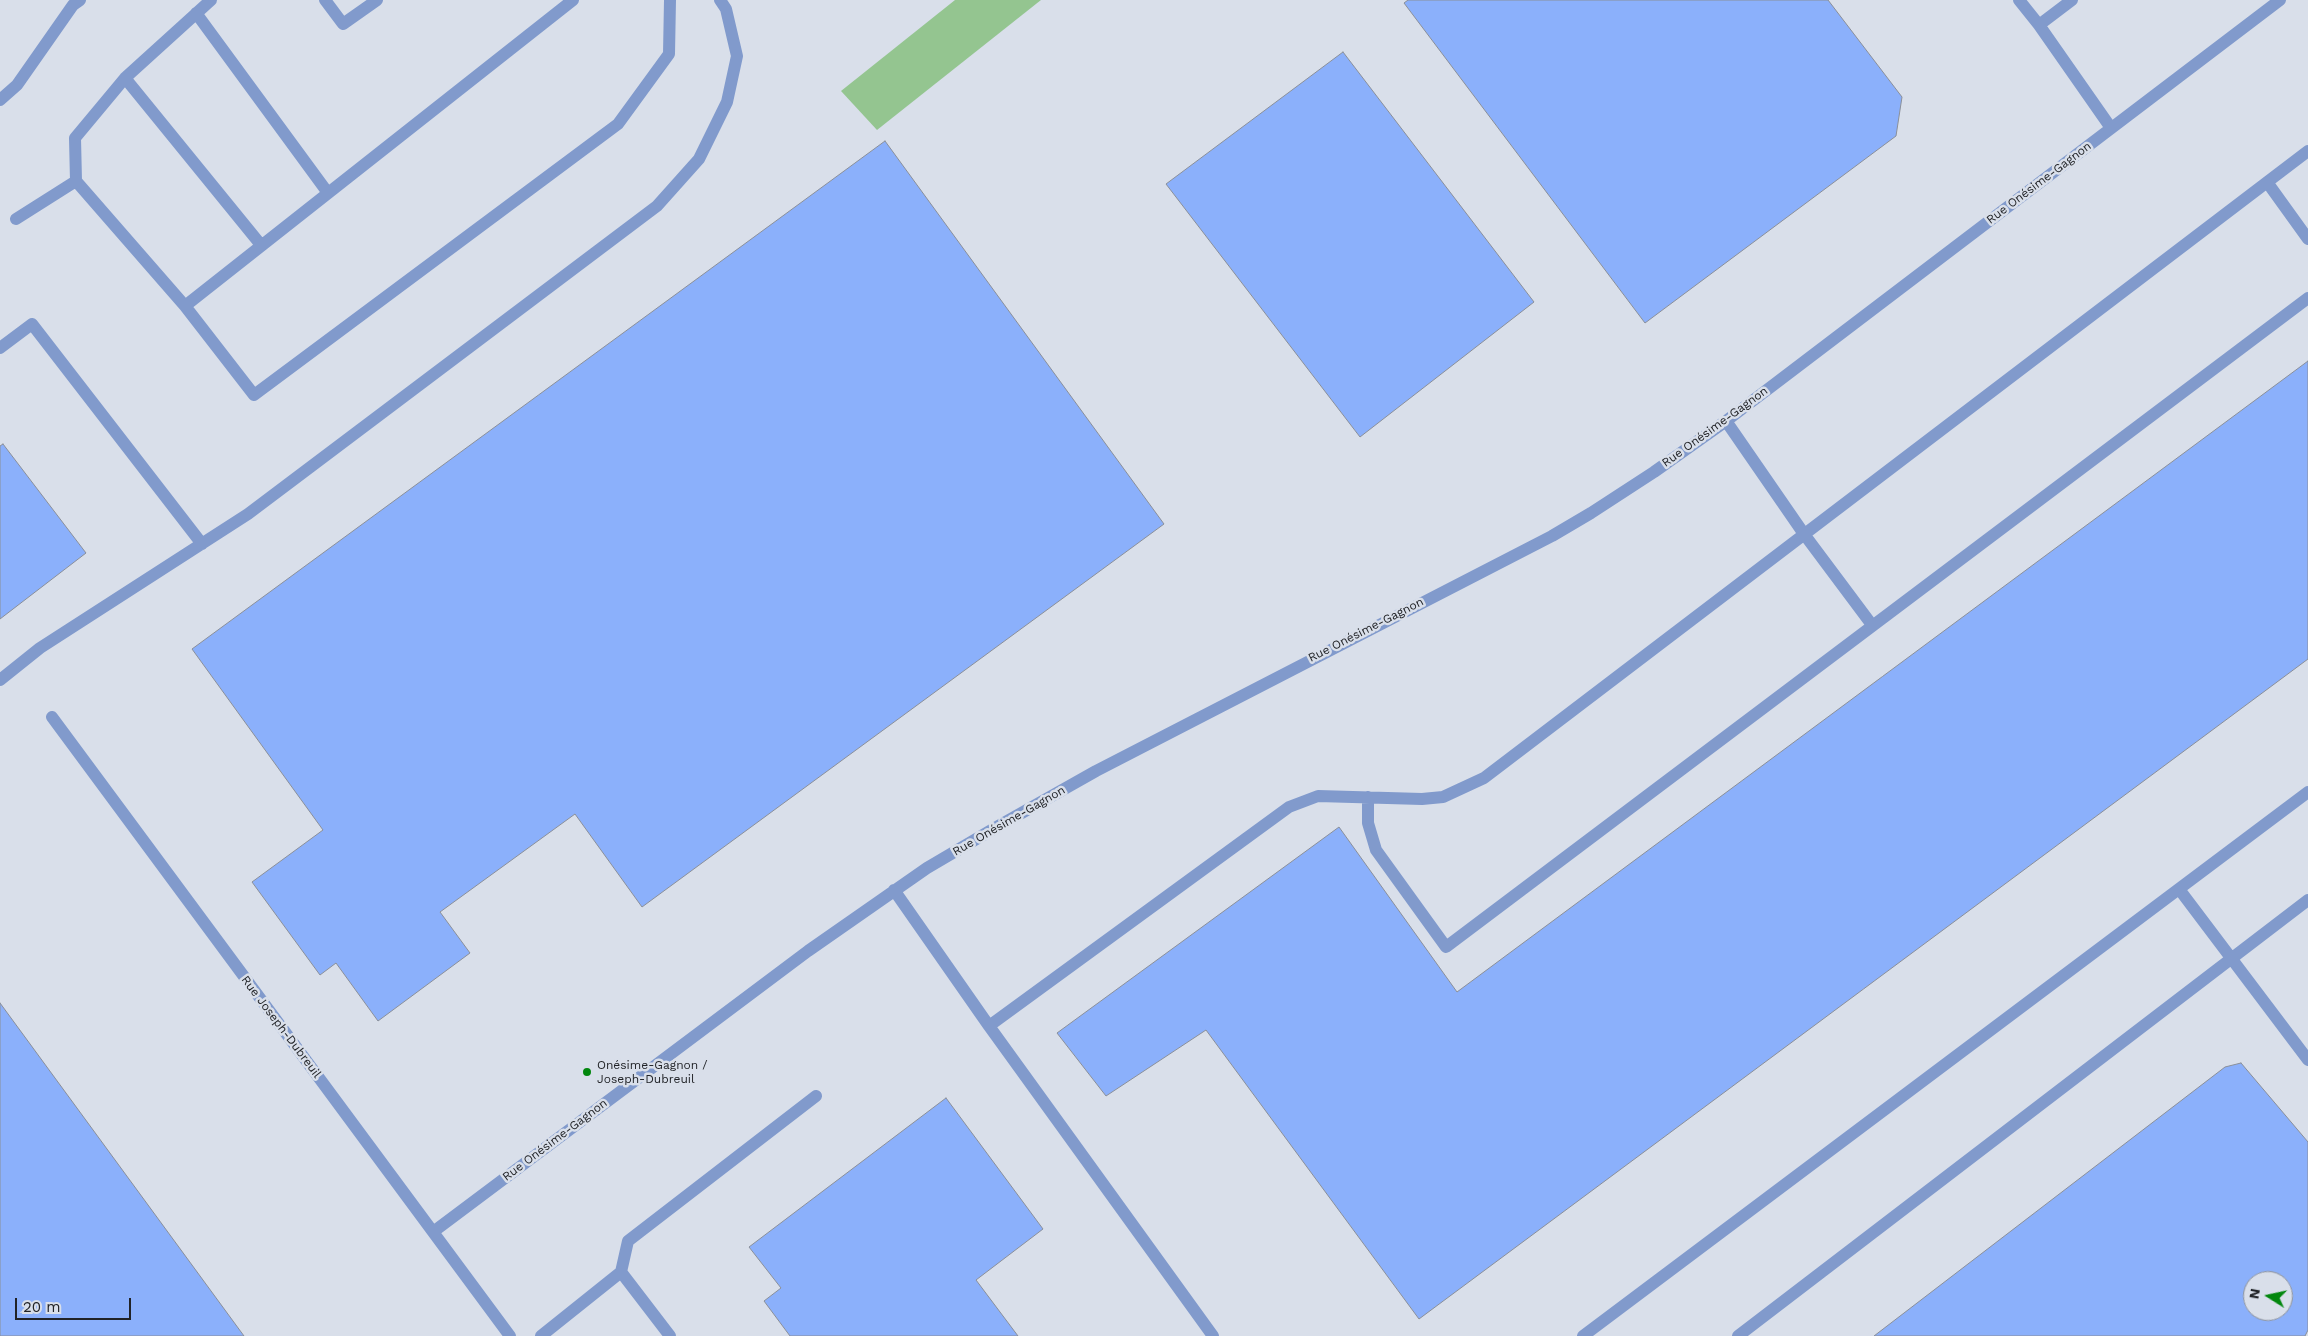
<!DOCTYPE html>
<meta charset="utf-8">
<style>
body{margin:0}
#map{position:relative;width:2308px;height:1336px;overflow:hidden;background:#d9dfea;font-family:"Work Sans",sans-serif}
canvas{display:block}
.north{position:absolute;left:2243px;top:1271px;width:50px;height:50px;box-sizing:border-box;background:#d9dfea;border:1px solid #8f949c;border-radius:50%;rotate:280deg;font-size:14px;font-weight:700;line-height:20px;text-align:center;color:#212327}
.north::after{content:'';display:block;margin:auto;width:18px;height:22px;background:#02870e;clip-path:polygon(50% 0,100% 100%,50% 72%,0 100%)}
.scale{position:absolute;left:15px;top:1298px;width:116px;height:22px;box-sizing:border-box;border:2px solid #212327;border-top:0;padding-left:6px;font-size:15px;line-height:18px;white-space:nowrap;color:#212327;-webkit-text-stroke:4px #d9dfea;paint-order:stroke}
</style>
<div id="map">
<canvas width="2308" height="1336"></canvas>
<div class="north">N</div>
<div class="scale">20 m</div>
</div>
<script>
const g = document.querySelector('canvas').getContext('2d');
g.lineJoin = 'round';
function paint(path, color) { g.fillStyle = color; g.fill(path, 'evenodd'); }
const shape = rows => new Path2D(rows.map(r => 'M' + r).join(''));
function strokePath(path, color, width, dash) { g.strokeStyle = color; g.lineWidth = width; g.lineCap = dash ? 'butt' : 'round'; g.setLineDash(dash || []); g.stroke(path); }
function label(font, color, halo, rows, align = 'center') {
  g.font = font + ' "Work Sans",sans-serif'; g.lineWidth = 5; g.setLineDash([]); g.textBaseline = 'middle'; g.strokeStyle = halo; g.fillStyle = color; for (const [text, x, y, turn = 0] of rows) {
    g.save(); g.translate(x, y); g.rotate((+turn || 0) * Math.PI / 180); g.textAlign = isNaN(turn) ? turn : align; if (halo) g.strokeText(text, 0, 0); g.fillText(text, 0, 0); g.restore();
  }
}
const green = shape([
 [955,0,1041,0,877,130,841,91]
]);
const building = shape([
 [1408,0,1828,0,1902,97,1896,136,1645,323,1404,3,1408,0],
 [1343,52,1534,302,1360,437,1166,184,1343,52],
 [885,141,1164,524,642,907,575,814,440,912,470,953,378,1021,336,963,320,975,252,882,323,830,192,649,885,141],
 [2308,361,2308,659,1419,1319,1206,1030,1106,1096,1057,1033,1339,827,1457,992,2308,361],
 [3,444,86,553,0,619,0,446,3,444],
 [0,1003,244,1336,0,1336,0,1003],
 [2241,1063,2308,1142,2308,1330,2305,1336,1874,1336,2225,1067,2241,1063],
 [2253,1281,2283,1281,2283,1311,2253,1311,2253,1281],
 [946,1098,1043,1229,976,1280,1018,1336,790,1336,764,1301,781,1288,749,1247,946,1098]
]);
const minor = shape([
 [211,0,125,78,75,138,76,181,185,306,254,395,618,124,669,54,670,0],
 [325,0,343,24,377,0],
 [2019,0,2039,25],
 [2072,0,2039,25,2111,128],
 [196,13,328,193],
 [125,78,261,245],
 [0,100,17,85,73,5,80,0],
 [2267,182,2308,239],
 [16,219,76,181],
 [185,306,573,0],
 [0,348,32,324,202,544],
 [1726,421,1804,534,1872,625],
 [0,680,40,648,248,514,657,206,699,159,727,102,737,56,726,9,720,0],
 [52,717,510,1336],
 [1368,797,1368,823,1376,850,1446,947,2308,298],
 [2179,889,2308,1060],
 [894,890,989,1026,1289,807,1318,796,1422,799,1443,797,1484,778,2308,151],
 [989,1026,1213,1336],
 [433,1232,808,951,927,868,995,828,1096,771,1552,536,1591,513,1654,472,1726,421,2280,0],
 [621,1272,628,1241,816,1096],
 [541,1336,621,1272,670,1336],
 [1583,1336,2308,792],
 [1738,1336,2308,900]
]);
const markers = [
 [587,1072,5,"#02870e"]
];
const streetNames = [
 ["Rue Onésime-Gagnon",2039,183,-37],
 ["Rue Onésime-Gagnon",1715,427,-36],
 ["Rue Onésime-Gagnon",1366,630,-27],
 ["Rue Onésime-Gagnon",1009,821,-30],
 ["Rue Joseph-Dubreuil",281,1027,53],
 ["Rue Onésime-Gagnon",555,1140,-37]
];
const poiNames = [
 ["Onésime-Gagnon /",597,1065],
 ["Joseph-Dubreuil",597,1079]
];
paint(green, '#94c590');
paint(building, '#8bb0fb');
strokePath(building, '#8a8f99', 1);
strokePath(minor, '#819acc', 12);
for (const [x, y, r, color] of markers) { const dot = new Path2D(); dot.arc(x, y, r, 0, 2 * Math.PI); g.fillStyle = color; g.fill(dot); strokePath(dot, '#d9dfea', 2); }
label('12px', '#212327', '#d9dfea', streetNames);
label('12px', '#212327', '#d9dfea', poiNames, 'left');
</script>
